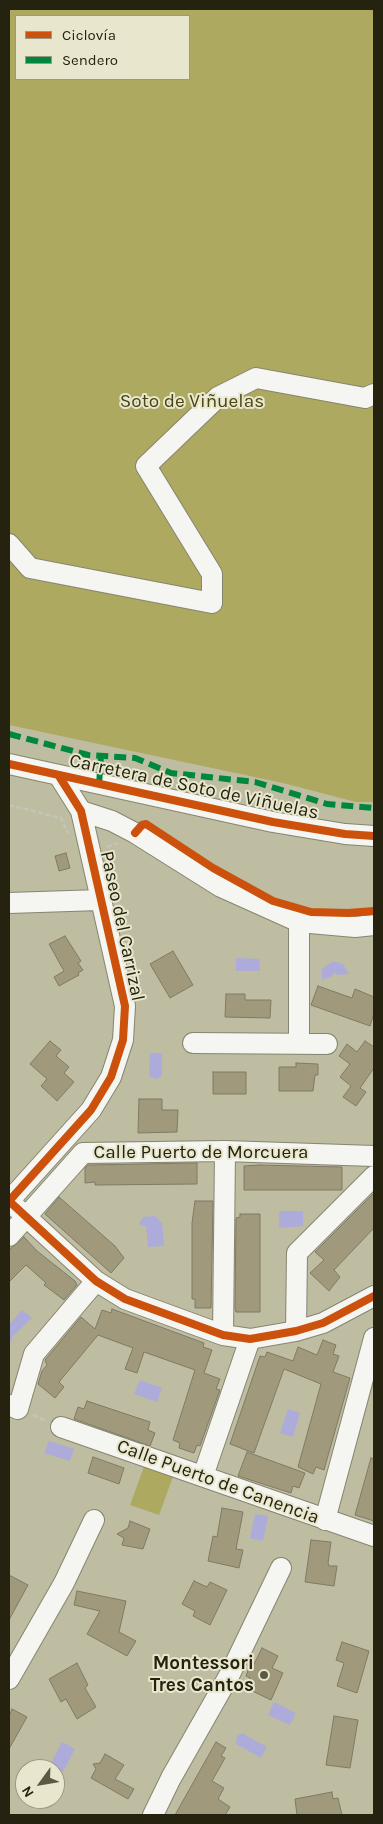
<!DOCTYPE html>
<meta charset="utf-8">
<style>
body{margin:0}
#map{position:relative;width:383px;height:1824px;overflow:hidden;background:#bebda1;font-family:Karla,sans-serif}
canvas{display:block}
.frame{position:absolute;inset:0;border:10px solid #252310;pointer-events:none}
.legend{position:absolute;left:15px;top:15px;width:175px;height:65px;box-sizing:border-box;background:#e8e7ce;border:1px solid #9a9982;margin:0;padding:6px 9px;list-style:none;font-size:15px;color:#252310}
.legend li{display:flex;align-items:center;gap:10px;height:25px}
.legend b{width:25px;border:1px solid #9a9982}
.north{position:absolute;left:15px;top:1759px;width:50px;height:50px;box-sizing:border-box;background:#e8e7ce;border:1px solid #9a9982;border-radius:50%;rotate:238deg;font-size:14px;font-weight:700;line-height:20px;text-align:center;color:#252310}
.north::after{content:'';display:block;margin:auto;width:18px;height:22px;background:#5b5943;clip-path:polygon(50% 0,100% 100%,50% 72%,0 100%)}
</style>
<div id="map">
<canvas width="383" height="1824"></canvas>
<div class="frame"></div>
<ul class="legend">
<li><b style="height:6px;background:#cb510d"></b>Ciclovía</li>
<li><b style="height:6px;background:#00873e"></b>Sendero</li>
</ul>
<div class="north">N</div>
</div>
<script>
const g = document.querySelector('canvas').getContext('2d');
g.lineJoin = 'round';
function paint(path, color) { g.fillStyle = color; g.fill(path, 'evenodd'); }
const shape = rows => new Path2D(rows.map(r => 'M' + r).join(''));
function strokePath(path, color, width, dash) { g.strokeStyle = color; g.lineWidth = width; g.lineCap = dash ? 'butt' : 'round'; g.setLineDash(dash || []); g.stroke(path); }
function label(font, color, halo, rows, align = 'center') {
  g.font = font + ' Karla,sans-serif'; g.lineWidth = 4; g.setLineDash([]); g.textBaseline = 'middle'; g.strokeStyle = halo; g.fillStyle = color; for (const [text, x, y, turn = 0] of rows) {
    g.save(); g.translate(x, y); g.rotate((+turn || 0) * Math.PI / 180); g.textAlign = isNaN(turn) ? turn : align; if (halo) g.strokeText(text, 0, 0); g.fillText(text, 0, 0); g.restore();
  }
}
const green = shape([
 [9,9,374,9,374,802,356,802,283,783,9,725],
 [16,16,189,16,189,79,16,79],
 [145,1464,174,1474,159,1515,130,1505]
]);
const water = shape([
 [236,958,259,959,260,971,236,971],
 [333,961,343,964,349,974,338,975,334,973,332,976,322,980,322,969],
 [150,1053,162,1053,162,1076,156,1079,149,1076],
 [279,1211,303,1211,303,1226,279,1228],
 [155,1216,162,1223,164,1246,148,1247,146,1226,139,1224,143,1217],
 [22,1310,32,1318,12,1337,12,1341,9,1341,9,1325],
 [140,1380,162,1388,157,1402,134,1394],
 [288,1409,300,1413,293,1437,280,1433],
 [49,1441,74,1449,70,1461,44,1453],
 [255,1514,268,1516,263,1541,250,1538],
 [274,1702,296,1713,290,1725,268,1715],
 [242,1733,267,1747,261,1758,236,1744,237,1736],
 [62,1742,75,1749,63,1772,50,1765]
]);
const building = shape([
 [66,853,70,868,59,871,55,856,66,853],
 [65,936,81,961,78,963,83,970,78,973,79,975,59,986,54,977,64,971,49,944,65,936],
 [173,951,193,985,170,998,150,964,173,951],
 [318,986,352,998,355,989,374,997,374,1013,370,1026,311,1005,318,986],
 [226,994,245,994,245,1000,271,1000,270,1018,225,1017,226,994],
 [50,1041,61,1050,56,1056,69,1067,64,1073,74,1082,57,1101,41,1086,47,1079,30,1064,50,1041],
 [365,1041,374,1047,374,1068,360,1088,366,1092,356,1106,343,1097,351,1086,340,1077,350,1064,339,1056,347,1044,357,1052,365,1041],
 [296,1063,318,1064,318,1075,315,1075,313,1091,279,1091,279,1067,296,1067,296,1063],
 [213,1072,246,1072,246,1094,213,1094,213,1072],
 [139,1099,162,1099,162,1110,178,1110,177,1132,138,1133,139,1099],
 [197,1163,197,1184,95,1185,95,1182,85,1183,85,1168,88,1165,197,1163],
 [259,1165,342,1167,342,1190,244,1190,244,1166,259,1165],
 [374,1193,374,1228,334,1270,340,1277,329,1291,310,1273,324,1260,315,1252,374,1193],
 [59,1197,115,1246,124,1258,111,1273,45,1214,59,1197],
 [195,1201,213,1201,211,1308,195,1308,195,1299,192,1299,192,1223,195,1201],
 [240,1214,260,1214,260,1312,236,1312,235,1308,236,1218,240,1217,240,1214],
 [24,1237,37,1251,75,1281,77,1285,64,1300,44,1285,46,1283,26,1265,9,1282,9,1250,24,1237],
 [112,1309,204,1343,203,1347,212,1350,204,1373,220,1379,216,1389,220,1390,200,1446,197,1445,194,1453,179,1448,180,1443,173,1440,195,1370,144,1352,137,1373,125,1369,133,1348,98,1335,59,1382,64,1387,55,1398,38,1384,42,1371,47,1365,45,1360,81,1317,95,1329,102,1310,111,1313,112,1309],
 [323,1340,336,1345,333,1354,339,1356,333,1372,350,1378,324,1470,316,1467,313,1474,298,1467,321,1384,284,1369,254,1453,230,1444,260,1356,265,1357,267,1352,293,1361,298,1347,317,1355,323,1340],
 [87,1401,150,1422,148,1430,155,1433,150,1446,74,1419,78,1407,84,1409,87,1401],
 [247,1452,305,1473,299,1488,293,1486,291,1493,238,1476,247,1452],
 [93,1457,124,1468,119,1484,88,1473,93,1457],
 [371,1458,374,1459,374,1521,355,1515,371,1458],
 [222,1508,243,1512,236,1549,243,1550,239,1568,208,1561,213,1536,217,1537,222,1508],
 [130,1521,150,1529,143,1549,122,1545,124,1538,117,1534,128,1528,130,1521],
 [311,1540,331,1542,328,1563,329,1566,337,1566,334,1586,305,1582,311,1540],
 [9,1575,28,1585,9,1620,9,1575],
 [194,1581,207,1587,210,1582,227,1590,210,1625,193,1616,195,1611,182,1604,194,1581],
 [77,1591,126,1601,119,1632,136,1641,127,1656,87,1634,100,1611,74,1605,77,1591],
 [342,1642,369,1651,357,1693,337,1686,344,1663,336,1660,342,1642],
 [262,1648,278,1656,272,1668,283,1673,271,1700,246,1688,250,1678,246,1676,250,1665,253,1666,262,1648],
 [77,1663,88,1685,85,1688,96,1707,77,1719,66,1699,61,1702,49,1679,77,1663],
 [12,1709,27,1717,9,1749,9,1716,12,1709],
 [334,1716,358,1720,350,1768,326,1765,334,1716],
 [216,1742,226,1748,221,1756,225,1758,212,1781,224,1788,218,1799,230,1807,225,1815,175,1815,216,1742],
 [105,1754,124,1765,115,1779,134,1789,128,1799,91,1778,96,1769,93,1764,100,1763,105,1754],
 [332,1792,333,1799,338,1798,342,1815,297,1815,295,1799,332,1792]
]);
const path = shape([
 [9,805,61,818,68,833],
 [107,847,118,843],
 [33,1415,46,1421]
]);
const minor = shape([
 [9,544,30,568,212,603,212,574,146,466,218,397,256,378,365,398,374,394],
 [9,764,273,822,345,834,374,836],
 [81,811,112,821,135,833,221,887,299,922,355,927,374,925],
 [9,903,100,900],
 [299,922,299,1042],
 [193,1043,327,1044],
 [9,1201,91,1110,111,1077,123,1040,125,1006,81,811,59,776],
 [9,1201,96,1281,125,1299,223,1335,250,1339,296,1331,323,1323,374,1296],
 [9,1236,83,1153,225,1151,374,1156],
 [296,1331,297,1253,374,1176],
 [223,1335,225,1151],
 [9,1405,18,1409,34,1354,96,1281],
 [61,1427,374,1536],
 [203,1476,250,1339],
 [325,1520,374,1338],
 [9,1679,64,1583,94,1520],
 [153,1815,171,1778,230,1674,281,1568]
]);
const quiet = shape([
 [9,734,88,755,135,758,171,773,255,782,327,804,374,808],
 [99,785,101,756]
]);
const cycleway = shape([
 [9,764,273,822,345,834,374,836],
 [135,833,142,825,146,824,213,868,273,901,311,912,348,913,374,911],
 [9,1201,91,1110,111,1077,123,1040,125,1006,81,811,59,776],
 [9,1201,96,1281,125,1299,223,1335,250,1339,296,1331,323,1323,374,1296]
]);
const markers = [
 [264,1675,5,"#5b5943"]
];
const parkNames = [
 ["Soto de Viñuelas",192,402]
];
const streetNames = [
 ["Carretera de Soto de Viñuelas",194,787,12],
 ["Paseo del Carrizal",122,926,78],
 ["Calle Puerto de Morcuera",201,1153],
 ["Calle Puerto de Canencia",218,1482,20]
];
const poiNames = [
 ["Montessori",254,1664],
 ["Tres Cantos",254,1686]
];
paint(green, '#ada961');
paint(water, '#adabda');
paint(building, '#a1997c');
strokePath(building, '#7f7a66', 1);
strokePath(minor, '#86856f', 22);
strokePath(path, '#c4c4bb', 2.5, [5, 2.5]);
strokePath(minor, '#f5f5f1', 20);
strokePath(quiet, '#00873e', 6, [12, 6]);
strokePath(cycleway, '#cb510d', 8);
for (const [x, y, r, color] of markers) { const dot = new Path2D(); dot.arc(x, y, r, 0, 2 * Math.PI); g.fillStyle = color; g.fill(dot); strokePath(dot, '#e8e7ce', 2); }
label('19px', '#494513', '#e8e7ce', parkNames);
label('19px', '#252310', '#e8e7ce', streetNames);
label('bold 19px', '#252310', '#e8e7ce', poiNames, 'right');
</script>
